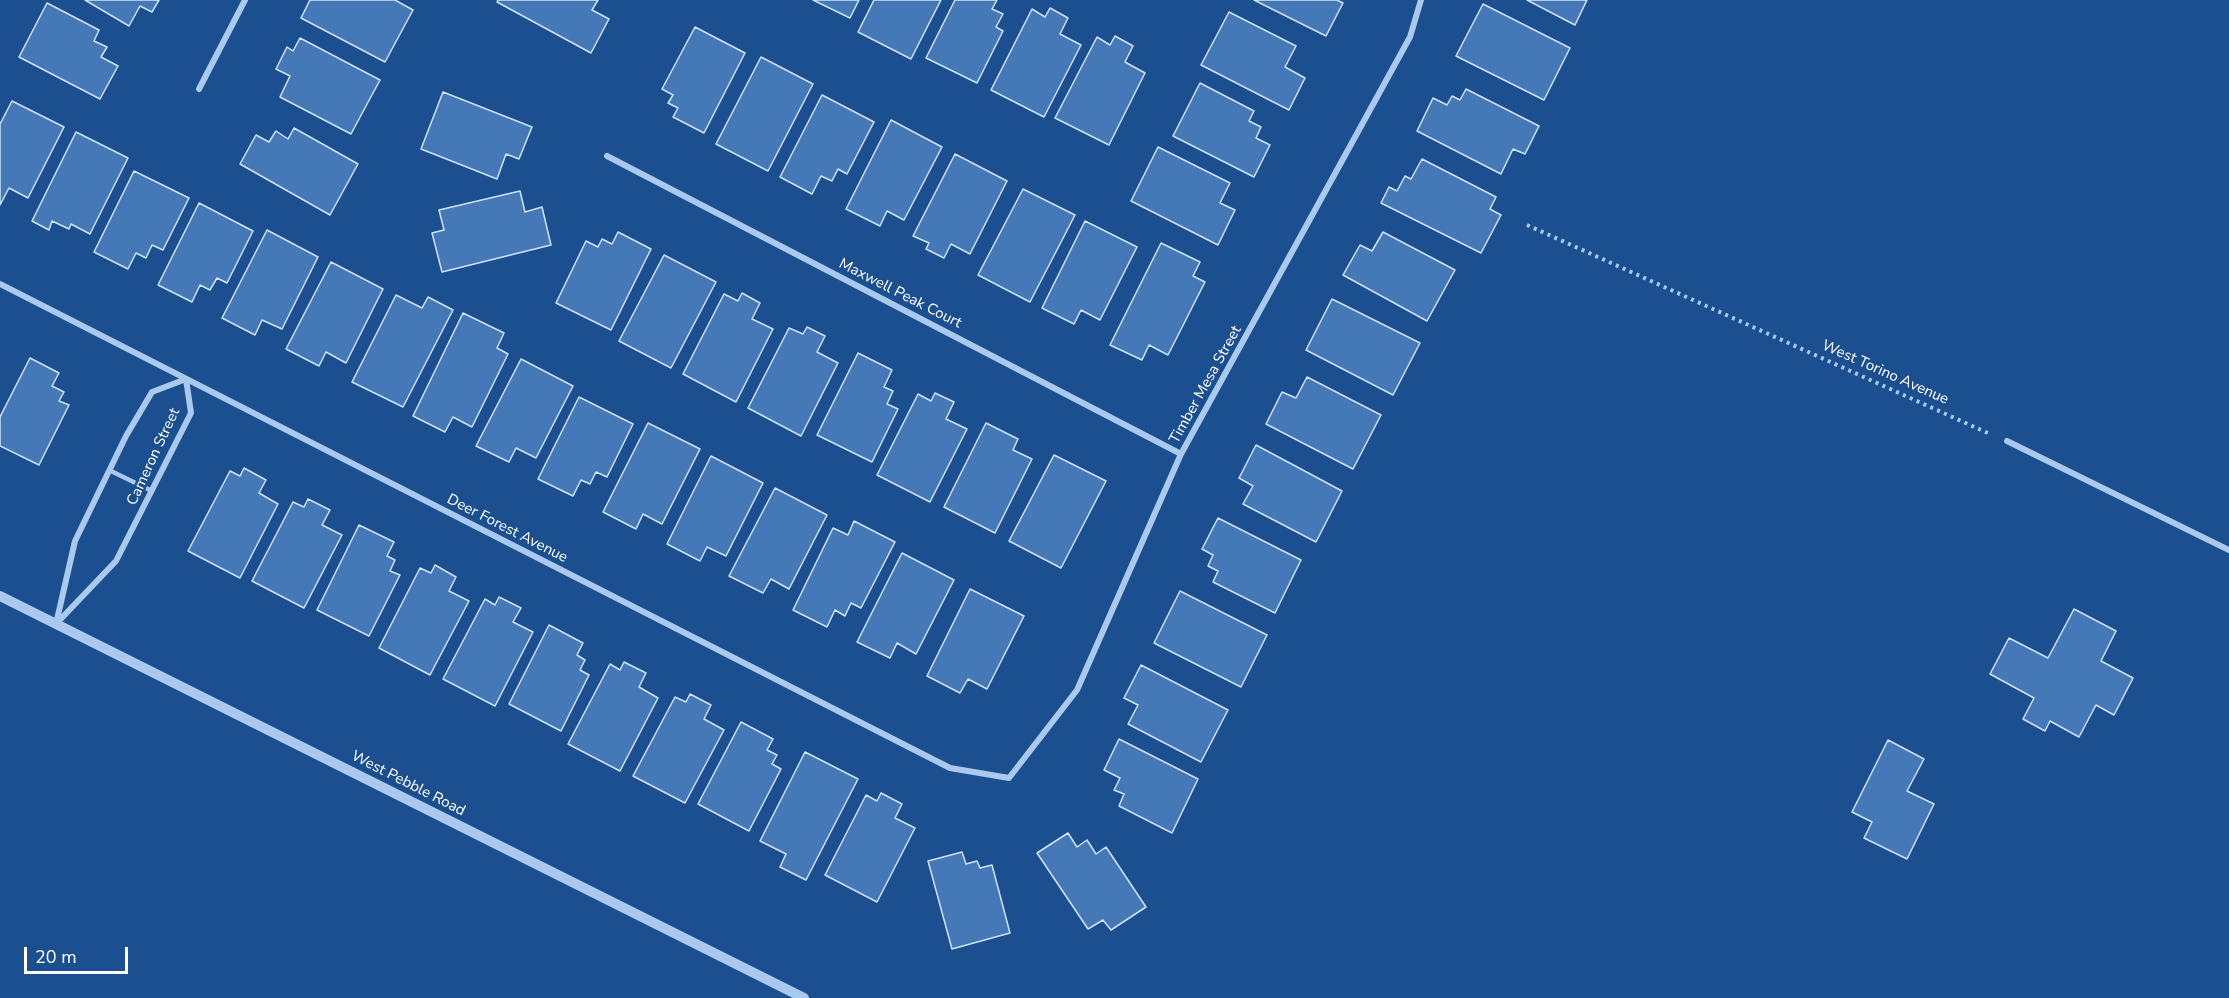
<!DOCTYPE html>
<style>
body{margin:0}
#map{position:relative;width:2229px;height:998px;overflow:hidden;background:#1b4f8f;font-family:"Nunito Sans",sans-serif}
canvas{display:block}
.scale{position:absolute;left:24px;top:947px;width:104px;height:27px;box-sizing:border-box;border:3px solid #fff;border-top:0;padding-left:8px;font-size:18px;line-height:21px;white-space:nowrap;color:#fff;-webkit-text-stroke:4px #1b4f8f;paint-order:stroke}
</style>
<div id="map">
<canvas width="2229" height="998"></canvas>
<div class="scale">20 m</div>
</div>
<script>
const g = document.querySelector('canvas').getContext('2d');
g.lineJoin = 'round';
function paint(path, color) { g.fillStyle = color; g.fill(path, 'evenodd'); }
const shape = rows => new Path2D(rows.map(r => 'M' + r).join(''));
function strokePath(path, color, width, dash) { g.strokeStyle = color; g.lineWidth = width; g.lineCap = dash ? 'butt' : 'round'; g.setLineDash(dash || []); g.stroke(path); }
function label(font, color, halo, rows, align = 'center') {
  g.font = font + ' "Nunito Sans",sans-serif'; g.lineWidth = 5; g.setLineDash([]); g.textBaseline = 'middle'; g.strokeStyle = halo; g.fillStyle = color; for (const [text, x, y, turn = 0] of rows) {
    g.save(); g.translate(x, y); g.rotate((+turn || 0) * Math.PI / 180); g.textAlign = isNaN(turn) ? turn : align; if (halo) g.strokeText(text, 0, 0); g.fillText(text, 0, 0); g.restore();
  }
}
const building = shape([
 [85,0,159,0,152,12,140,6,129,26,85,0],
 [310,0,395,0,413,10,385,62,301,18,310,0],
 [498,0,598,0,592,10,609,19,591,53,497,2,498,0],
 [813,0,859,0,850,18,813,0],
 [874,0,941,0,911,59,858,32,874,0],
 [955,0,997,0,992,9,1003,14,996,27,1003,31,977,83,926,58,955,0],
 [1254,0,1337,0,1343,3,1326,36,1254,0],
 [1527,0,1587,0,1575,25,1527,0],
 [47,3,99,30,94,41,107,47,101,57,118,66,100,99,19,57,47,3],
 [1483,4,1570,48,1544,100,1456,56,1483,4],
 [1050,8,1068,18,1060,34,1081,45,1044,117,991,90,1032,9,1045,17,1050,8],
 [1229,12,1296,46,1285,67,1305,78,1289,110,1201,65,1229,12],
 [695,27,745,53,704,133,673,117,678,108,668,103,673,95,662,89,695,27],
 [1115,36,1133,46,1125,62,1145,73,1109,145,1055,118,1097,37,1110,45,1115,36],
 [300,38,380,80,351,134,280,97,290,76,276,69,287,47,293,51,300,38],
 [761,57,813,84,768,171,716,144,761,57],
 [1200,83,1254,111,1249,121,1261,127,1256,138,1270,145,1254,177,1173,136,1200,83],
 [1466,89,1539,126,1525,154,1513,149,1501,174,1417,131,1433,98,1447,105,1452,96,1460,100,1466,89],
 [443,92,532,127,519,159,506,154,497,179,421,149,443,92],
 [822,95,874,122,847,174,838,169,832,181,821,176,812,194,780,177,822,95],
 [12,101,64,127,28,198,9,188,0,205,0,124,12,101],
 [891,120,942,147,904,220,887,211,880,226,846,209,891,120],
 [294,128,358,164,330,215,240,164,256,135,269,142,276,131,288,139,294,128],
 [76,132,128,158,90,234,71,224,69,229,52,221,49,230,32,221,76,132],
 [1158,147,1230,183,1220,203,1235,210,1218,245,1131,201,1158,147],
 [955,154,1007,181,970,254,951,244,944,258,926,249,929,243,913,236,955,154],
 [1422,159,1496,197,1490,209,1501,215,1481,253,1381,203,1389,187,1397,191,1405,176,1411,179,1422,159],
 [134,171,189,198,163,250,152,245,146,258,136,253,128,269,94,252,134,171],
 [1023,189,1075,215,1030,302,978,275,1023,189],
 [520,191,525,212,542,207,551,245,442,272,432,233,444,230,439,210,520,191],
 [199,203,253,231,227,283,217,278,210,290,200,285,192,302,158,285,199,203],
 [1085,221,1137,247,1100,320,1081,310,1074,324,1042,308,1085,221],
 [267,230,318,257,282,329,262,320,255,335,222,318,267,230],
 [618,232,651,249,611,330,556,303,586,241,598,247,602,239,612,244,618,232],
 [1383,232,1455,270,1427,321,1343,275,1360,245,1372,251,1383,232],
 [1161,243,1200,262,1193,276,1205,282,1168,355,1149,345,1142,360,1110,345,1161,243],
 [664,255,716,282,671,368,619,341,664,255],
 [331,262,383,289,346,363,326,352,319,366,286,349,331,262],
 [742,293,760,303,752,319,773,329,736,402,683,374,724,294,738,301,742,293],
 [396,295,422,308,428,297,453,310,403,407,352,382,396,295],
 [1332,299,1420,343,1393,395,1306,350,1332,299],
 [463,313,504,333,497,348,508,354,472,427,453,417,445,432,413,416,463,313],
 [807,327,825,336,817,352,838,363,801,436,748,408,789,328,803,334,807,327],
 [858,353,892,370,884,387,893,391,887,404,898,409,872,462,817,435,858,353],
 [30,358,59,373,52,386,64,392,59,401,69,405,39,465,0,446,0,417,30,358],
 [521,359,573,386,536,458,516,448,509,462,476,446,521,359],
 [1307,377,1381,415,1353,469,1266,424,1282,392,1296,398,1307,377],
 [935,393,954,402,946,419,967,429,930,502,877,475,918,394,931,401,935,393],
 [579,397,633,424,607,477,596,472,590,484,581,480,573,496,538,479,579,397],
 [648,423,700,449,662,524,643,514,636,529,603,512,648,423],
 [986,423,1018,439,1013,450,1032,459,995,533,944,507,986,423],
 [1256,445,1342,491,1316,542,1243,504,1253,486,1239,478,1256,445],
 [1054,455,1106,481,1061,568,1009,541,1054,455],
 [711,456,763,483,726,556,707,547,700,561,667,544,711,456],
 [244,468,266,480,259,493,278,504,240,578,188,551,230,471,240,476,244,468],
 [775,488,827,515,789,589,771,579,763,593,729,576,775,488],
 [308,499,330,510,322,525,342,535,304,608,252,581,293,502,304,507,308,499],
 [1218,518,1301,560,1275,613,1213,582,1218,571,1208,566,1213,555,1202,549,1218,518],
 [854,521,895,542,861,608,851,603,845,616,835,610,827,627,793,610,833,528,848,535,854,521],
 [359,525,394,542,387,556,395,560,390,571,400,575,369,636,317,610,359,525],
 [902,553,954,580,916,654,897,643,890,658,857,642,902,553],
 [435,565,456,577,449,591,469,601,430,675,379,648,420,568,431,573,435,565],
 [970,589,1024,616,987,689,968,679,960,693,927,676,970,589],
 [1180,591,1267,635,1241,687,1154,643,1180,591],
 [499,597,521,608,513,622,533,632,495,706,443,679,485,599,495,605,499,597],
 [2074,609,2116,631,2101,661,2133,678,2114,715,2096,705,2079,737,2050,721,2045,731,2023,719,2034,698,1990,674,2009,638,2048,658,2074,609],
 [549,625,583,643,577,655,585,660,580,670,589,675,561,731,509,704,549,625],
 [624,662,646,673,639,687,658,698,620,771,568,744,610,664,620,670,624,662],
 [1141,665,1228,710,1201,762,1128,724,1138,705,1124,698,1141,665],
 [690,694,711,705,704,719,724,730,685,803,633,776,675,697,686,702,690,694],
 [741,722,773,739,767,750,777,755,772,764,781,769,749,831,698,804,741,722],
 [1119,739,1198,779,1172,833,1119,806,1124,794,1114,790,1120,778,1104,770,1119,739],
 [1888,740,1924,759,1907,791,1934,804,1907,859,1864,838,1872,822,1852,812,1888,740],
 [805,752,858,779,806,880,780,867,786,854,760,841,805,752],
 [881,793,902,804,895,818,915,828,877,902,825,875,866,795,877,801,881,793],
 [1068,833,1077,847,1087,840,1096,854,1106,847,1146,907,1111,930,1103,920,1088,929,1037,853,1068,833],
 [962,852,966,864,977,861,980,868,992,865,1010,933,952,949,928,861,962,852]
]);
const path = shape([
 [1527,225,1990,434]
]);
const service = shape([
 [111,471,152,491]
]);
const minor = shape([
 [199,89,245,0],
 [607,156,1181,454],
 [0,284,950,768,1009,778,1077,690,1181,454,1410,37,1421,0],
 [186,379,191,413,116,561,56,624,75,541,126,436,152,392,186,379],
 [2007,441,2229,550]
]);
const tertiary = shape([
 [0,596,804,998]
]);
const streetNames = [
 ["Maxwell Peak Court",900,294,27],
 ["West Torino Avenue",1885,373,24],
 ["Timber Mesa Street",1206,385,-61],
 ["Cameron Street",154,457,-65],
 ["Deer Forest Avenue",507,529,27],
 ["West Pebble Road",408,784,27]
];
paint(building, '#4478b7');
strokePath(building, '#cfe3fa', 1.5);
strokePath(path, '#a9c9ee', 4, [3, 4.5]);
strokePath(service, '#a9c9ee', 4.5);
strokePath(minor, '#a9c9ee', 6);
strokePath(tertiary, '#a9c9ee', 10);
label('15px', '#fff', '#1b4f8f', streetNames);
</script>
